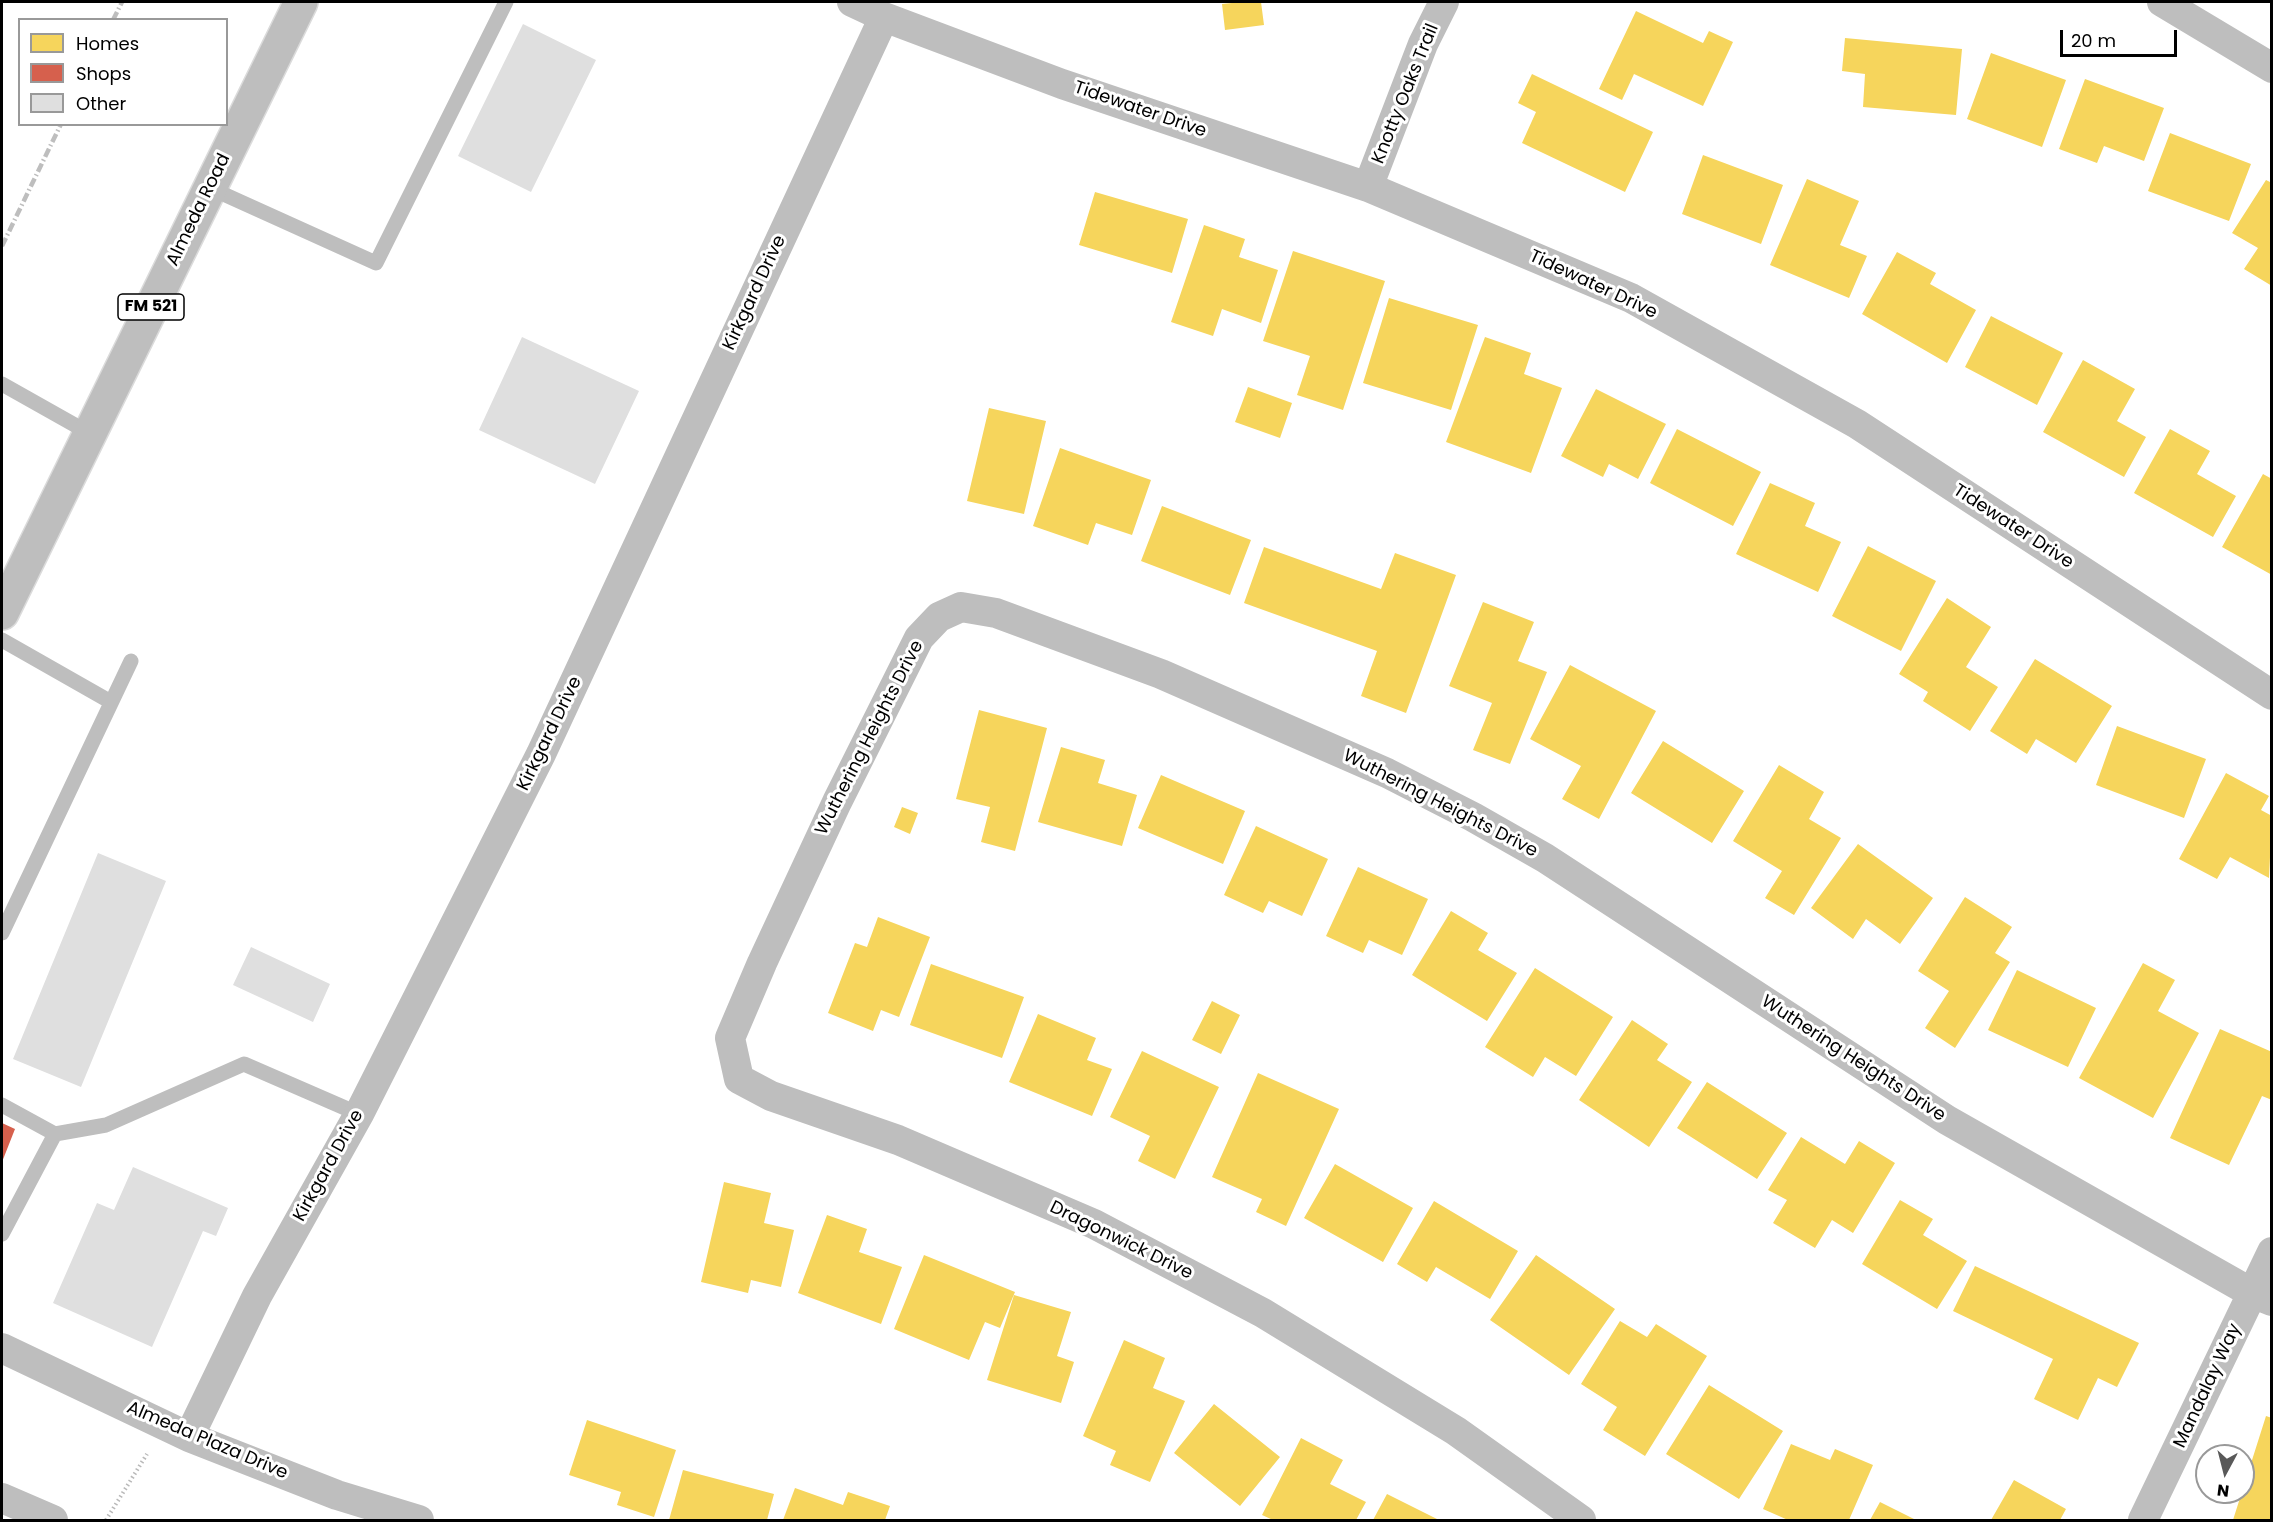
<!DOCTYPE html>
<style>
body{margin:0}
#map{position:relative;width:2273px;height:1522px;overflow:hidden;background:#fff;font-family:Poppins,sans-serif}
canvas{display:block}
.frame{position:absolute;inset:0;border:3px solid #000;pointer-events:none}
.legend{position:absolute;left:18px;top:18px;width:210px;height:108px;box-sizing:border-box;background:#fff;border:2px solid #999;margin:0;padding:8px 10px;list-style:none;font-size:18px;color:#000}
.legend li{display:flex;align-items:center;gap:12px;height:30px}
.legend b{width:30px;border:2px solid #999}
.north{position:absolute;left:2195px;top:1444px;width:60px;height:60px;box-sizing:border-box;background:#fff;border:2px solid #999;border-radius:50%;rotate:187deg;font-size:16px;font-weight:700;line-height:24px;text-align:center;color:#000}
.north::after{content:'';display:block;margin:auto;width:21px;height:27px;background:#595959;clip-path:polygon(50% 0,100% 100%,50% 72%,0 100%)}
.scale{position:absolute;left:2060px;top:30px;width:117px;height:27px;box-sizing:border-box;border:3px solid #000;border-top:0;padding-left:8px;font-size:18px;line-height:21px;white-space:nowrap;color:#000;-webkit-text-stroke:4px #fff;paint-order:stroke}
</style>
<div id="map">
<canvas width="2273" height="1522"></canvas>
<div class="frame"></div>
<ul class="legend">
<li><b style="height:16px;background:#f6d55c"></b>Homes</li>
<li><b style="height:16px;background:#d6604d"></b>Shops</li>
<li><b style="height:16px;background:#dfdfdf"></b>Other</li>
</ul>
<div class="north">N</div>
<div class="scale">20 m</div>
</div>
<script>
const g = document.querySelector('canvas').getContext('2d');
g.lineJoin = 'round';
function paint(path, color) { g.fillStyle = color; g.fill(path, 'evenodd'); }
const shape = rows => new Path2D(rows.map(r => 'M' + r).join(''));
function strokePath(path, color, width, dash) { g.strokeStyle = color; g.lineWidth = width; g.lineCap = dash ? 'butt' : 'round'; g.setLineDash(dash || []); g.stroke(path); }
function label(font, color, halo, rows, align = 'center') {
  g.font = font + ' Poppins,sans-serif'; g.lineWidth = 6; g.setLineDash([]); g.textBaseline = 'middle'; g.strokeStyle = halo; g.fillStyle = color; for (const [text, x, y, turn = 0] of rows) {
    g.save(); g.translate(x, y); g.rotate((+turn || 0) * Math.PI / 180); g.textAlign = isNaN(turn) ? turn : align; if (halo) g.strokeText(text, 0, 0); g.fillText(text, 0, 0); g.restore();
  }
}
const homes = shape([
 [1242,2,1261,2,1264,25,1225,30,1222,4],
 [1636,11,1703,43,1709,31,1733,42,1703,106,1634,74,1622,100,1599,89],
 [1845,38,1962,49,1956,115,1863,107,1865,74,1842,71],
 [1991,53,2066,80,2042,147,1967,119],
 [1532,74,1653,132,1625,192,1522,143,1536,112,1518,103],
 [2085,79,2164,108,2144,161,2104,146,2097,163,2059,149],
 [2170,133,2251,164,2229,221,2148,191],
 [1703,155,1783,185,1761,244,1682,214],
 [1807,179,1859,201,1840,245,1867,256,1849,298,1770,265],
 [2266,180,2272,183,2272,286,2244,269,2258,248,2232,233],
 [1095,192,1188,219,1172,273,1079,245],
 [1204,225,1245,239,1239,257,1278,270,1261,323,1222,309,1213,336,1171,322],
 [1293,251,1385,281,1343,410,1297,395,1310,356,1263,341],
 [1897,252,1936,273,1930,284,1976,310,1947,363,1862,314],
 [1389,298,1478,325,1451,410,1363,383],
 [1991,316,2063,353,2037,405,1965,367],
 [1485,337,1531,353,1524,374,1562,388,1531,473,1446,442],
 [2083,360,2135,389,2117,421,2146,437,2124,477,2043,432],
 [1248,387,1292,403,1280,438,1235,422],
 [1596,389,1666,424,1638,479,1609,464,1603,477,1561,456],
 [989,408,1046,421,1024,514,967,501],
 [1677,429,1761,472,1733,526,1650,483],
 [2170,429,2210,451,2197,474,2236,496,2213,537,2134,493],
 [1060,448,1151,480,1132,535,1096,523,1088,545,1033,526],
 [2263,474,2272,479,2272,575,2222,547],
 [1770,483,1815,503,1805,526,1841,542,1818,592,1736,554],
 [1162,506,1251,540,1230,595,1141,561],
 [1868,546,1936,581,1901,651,1832,616],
 [1264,547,1381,589,1395,553,1456,575,1406,713,1361,696,1377,651,1244,603],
 [1947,598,1991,627,1966,667,1998,687,1970,731,1923,701,1928,692,1899,674],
 [1483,602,1534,622,1518,661,1547,672,1510,764,1473,750,1492,703,1449,686],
 [2035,659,2112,706,2076,763,2036,739,2027,754,1990,731],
 [1570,665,1656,711,1599,819,1562,799,1581,766,1530,739],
 [979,710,1047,728,1015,851,981,842,990,807,956,799],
 [2117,726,2206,759,2184,818,2096,785],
 [1663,741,1744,791,1712,843,1631,793],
 [1061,747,1105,760,1098,783,1137,795,1122,846,1038,822],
 [1779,765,1824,792,1809,819,1841,838,1794,915,1765,898,1782,871,1733,841],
 [2226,773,2269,796,2261,810,2272,816,2269,878,2230,857,2217,879,2179,859],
 [1161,775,1245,811,1223,864,1138,828],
 [902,807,918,813,910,834,894,827],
 [1256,826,1328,859,1302,916,1269,901,1263,913,1224,895],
 [1858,844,1933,898,1900,944,1866,919,1853,939,1811,908],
 [1358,867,1428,899,1402,955,1369,940,1363,953,1326,936],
 [1965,897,2012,927,1995,953,2010,962,1955,1048,1925,1028,1949,991,1918,971],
 [1451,911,1488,933,1478,950,1517,973,1487,1021,1412,975],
 [878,917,930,937,899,1017,881,1010,873,1031,828,1013,855,943,867,947],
 [2143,963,2175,980,2158,1011,2199,1033,2153,1118,2079,1078],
 [931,964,1024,997,1002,1058,910,1025],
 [1535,968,1613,1017,1576,1076,1545,1057,1533,1077,1485,1047],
 [2017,970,2096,1008,2068,1067,1988,1030],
 [1212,1001,1240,1015,1221,1054,1192,1040],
 [1038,1014,1096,1038,1087,1060,1112,1069,1092,1116,1009,1082],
 [1632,1020,1668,1044,1657,1060,1692,1082,1649,1147,1579,1100],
 [2220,1029,2272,1052,2272,1100,2262,1096,2229,1165,2170,1138],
 [1142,1051,1219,1087,1175,1179,1138,1161,1150,1136,1110,1117],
 [1258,1073,1339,1109,1286,1226,1256,1212,1262,1199,1212,1177],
 [1707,1082,1787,1133,1757,1179,1677,1128],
 [1801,1137,1845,1164,1859,1141,1895,1163,1853,1233,1832,1220,1815,1248,1773,1223,1787,1200,1768,1190],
 [1335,1164,1413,1208,1383,1262,1304,1218],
 [724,1182,771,1193,764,1223,794,1230,781,1287,751,1280,748,1293,701,1282],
 [1900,1200,1933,1219,1923,1235,1967,1261,1937,1309,1862,1264],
 [1434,1201,1518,1251,1490,1299,1436,1267,1427,1282,1397,1264],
 [827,1215,867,1229,859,1252,902,1267,881,1324,798,1293],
 [924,1255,1015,1292,1000,1328,985,1322,969,1360,894,1329],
 [1536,1255,1615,1309,1569,1375,1490,1320],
 [1975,1266,2139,1343,2117,1387,2098,1378,2078,1420,2034,1399,2053,1359,1953,1311],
 [1014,1295,1071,1312,1057,1356,1074,1362,1061,1403,987,1380],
 [1620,1321,1647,1337,1656,1324,1707,1356,1645,1456,1603,1430,1617,1407,1581,1384],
 [1124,1340,1165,1358,1153,1388,1185,1401,1150,1482,1110,1465,1116,1451,1083,1436],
 [1709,1385,1783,1431,1739,1499,1666,1454],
 [1214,1404,1280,1457,1240,1506,1174,1453],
 [2266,1416,2272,1418,2272,1520,2233,1520],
 [587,1420,676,1450,654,1517,617,1505,621,1492,569,1475],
 [1301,1438,1343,1460,1330,1484,1366,1502,1356,1520,1273,1520,1262,1515],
 [1791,1444,1830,1460,1835,1449,1873,1465,1849,1520,1788,1520,1763,1509],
 [683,1470,774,1494,767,1520,669,1520],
 [2014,1480,2066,1509,2060,1520,1991,1520],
 [795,1488,843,1505,848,1492,890,1506,885,1520,783,1520],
 [1387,1494,1439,1520,1373,1520],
 [1880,1502,1916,1520,1870,1520]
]);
const shops = shape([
 [2,1123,15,1129,2,1162]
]);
const building = shape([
 [523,24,596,60,531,192,458,156],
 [522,337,639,391,595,484,479,430],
 [98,853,166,881,81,1087,13,1059],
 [251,947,330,984,313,1022,233,985],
 [133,1167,228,1208,216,1236,203,1231,152,1347,53,1303,97,1203,114,1210]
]);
const path = shape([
 [106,1520,147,1454]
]);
const lane = shape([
 [210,188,376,263,506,2],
 [2,384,89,433],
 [2,640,111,702],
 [2,933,131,661],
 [2,1105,55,1134,2,1234],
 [55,1134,106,1125,244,1064,359,1114]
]);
const street = shape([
 [852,2,884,17,1062,84,1368,187,1631,298,1857,424,2272,695],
 [2162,2,2272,68],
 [1368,187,1423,44,1444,2],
 [2,1348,189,1437,337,1495,419,1520],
 [189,1437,257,1296,359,1114,541,754,884,17],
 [2,1498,53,1520],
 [1581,1520,1456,1431,1263,1313,1094,1224,898,1140,771,1096,739,1079,730,1038,762,963,837,802,919,638,939,617,961,607,996,613,1161,674,1387,773,1473,817,1545,858,1947,1120,2252,1293,2272,1301],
 [2143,1520,2272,1252]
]);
const primary = shape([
 [2,613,301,2]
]);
const rail = shape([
 [113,20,122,2],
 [2,246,61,124]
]);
const shields = [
 [151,307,66]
];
const shieldNames = [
 ["FM 521",151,307]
];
const streetNames = [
 ["Knotty Oaks Trail",1406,94,-68],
 ["Tidewater Drive",1140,110,19],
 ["Almeda Road",199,210,-64],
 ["Tidewater Drive",1593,285,25],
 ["Kirkgard Drive",755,293,-65],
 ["Tidewater Drive",2013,527,33],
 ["Kirkgard Drive",550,734,-64],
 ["Wuthering Heights Drive",870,738,-63],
 ["Wuthering Heights Drive",1440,804,27],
 ["Wuthering Heights Drive",1853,1059,33],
 ["Kirkgard Drive",329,1166,-61],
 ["Dragonwick Drive",1121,1241,26],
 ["Mandalay Way",2208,1386,-65],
 ["Almeda Plaza Drive",207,1441,23]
];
paint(homes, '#f6d55c');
paint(shops, '#d6604d');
paint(building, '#dfdfdf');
strokePath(primary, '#dbdbdb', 36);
strokePath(path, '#b9b9b9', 4, [1.5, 3]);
strokePath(lane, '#bebebe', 15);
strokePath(street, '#bebebe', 30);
strokePath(primary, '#bebebe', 33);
strokePath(rail, '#bebebe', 4.5, [9, 3, 1.5, 3]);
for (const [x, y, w] of shields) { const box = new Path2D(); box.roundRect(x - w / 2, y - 13, w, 26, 4.5); g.fillStyle = '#fff'; g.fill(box); strokePath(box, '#000', 1.5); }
label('bold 16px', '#000', null, shieldNames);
label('18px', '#000', '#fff', streetNames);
</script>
